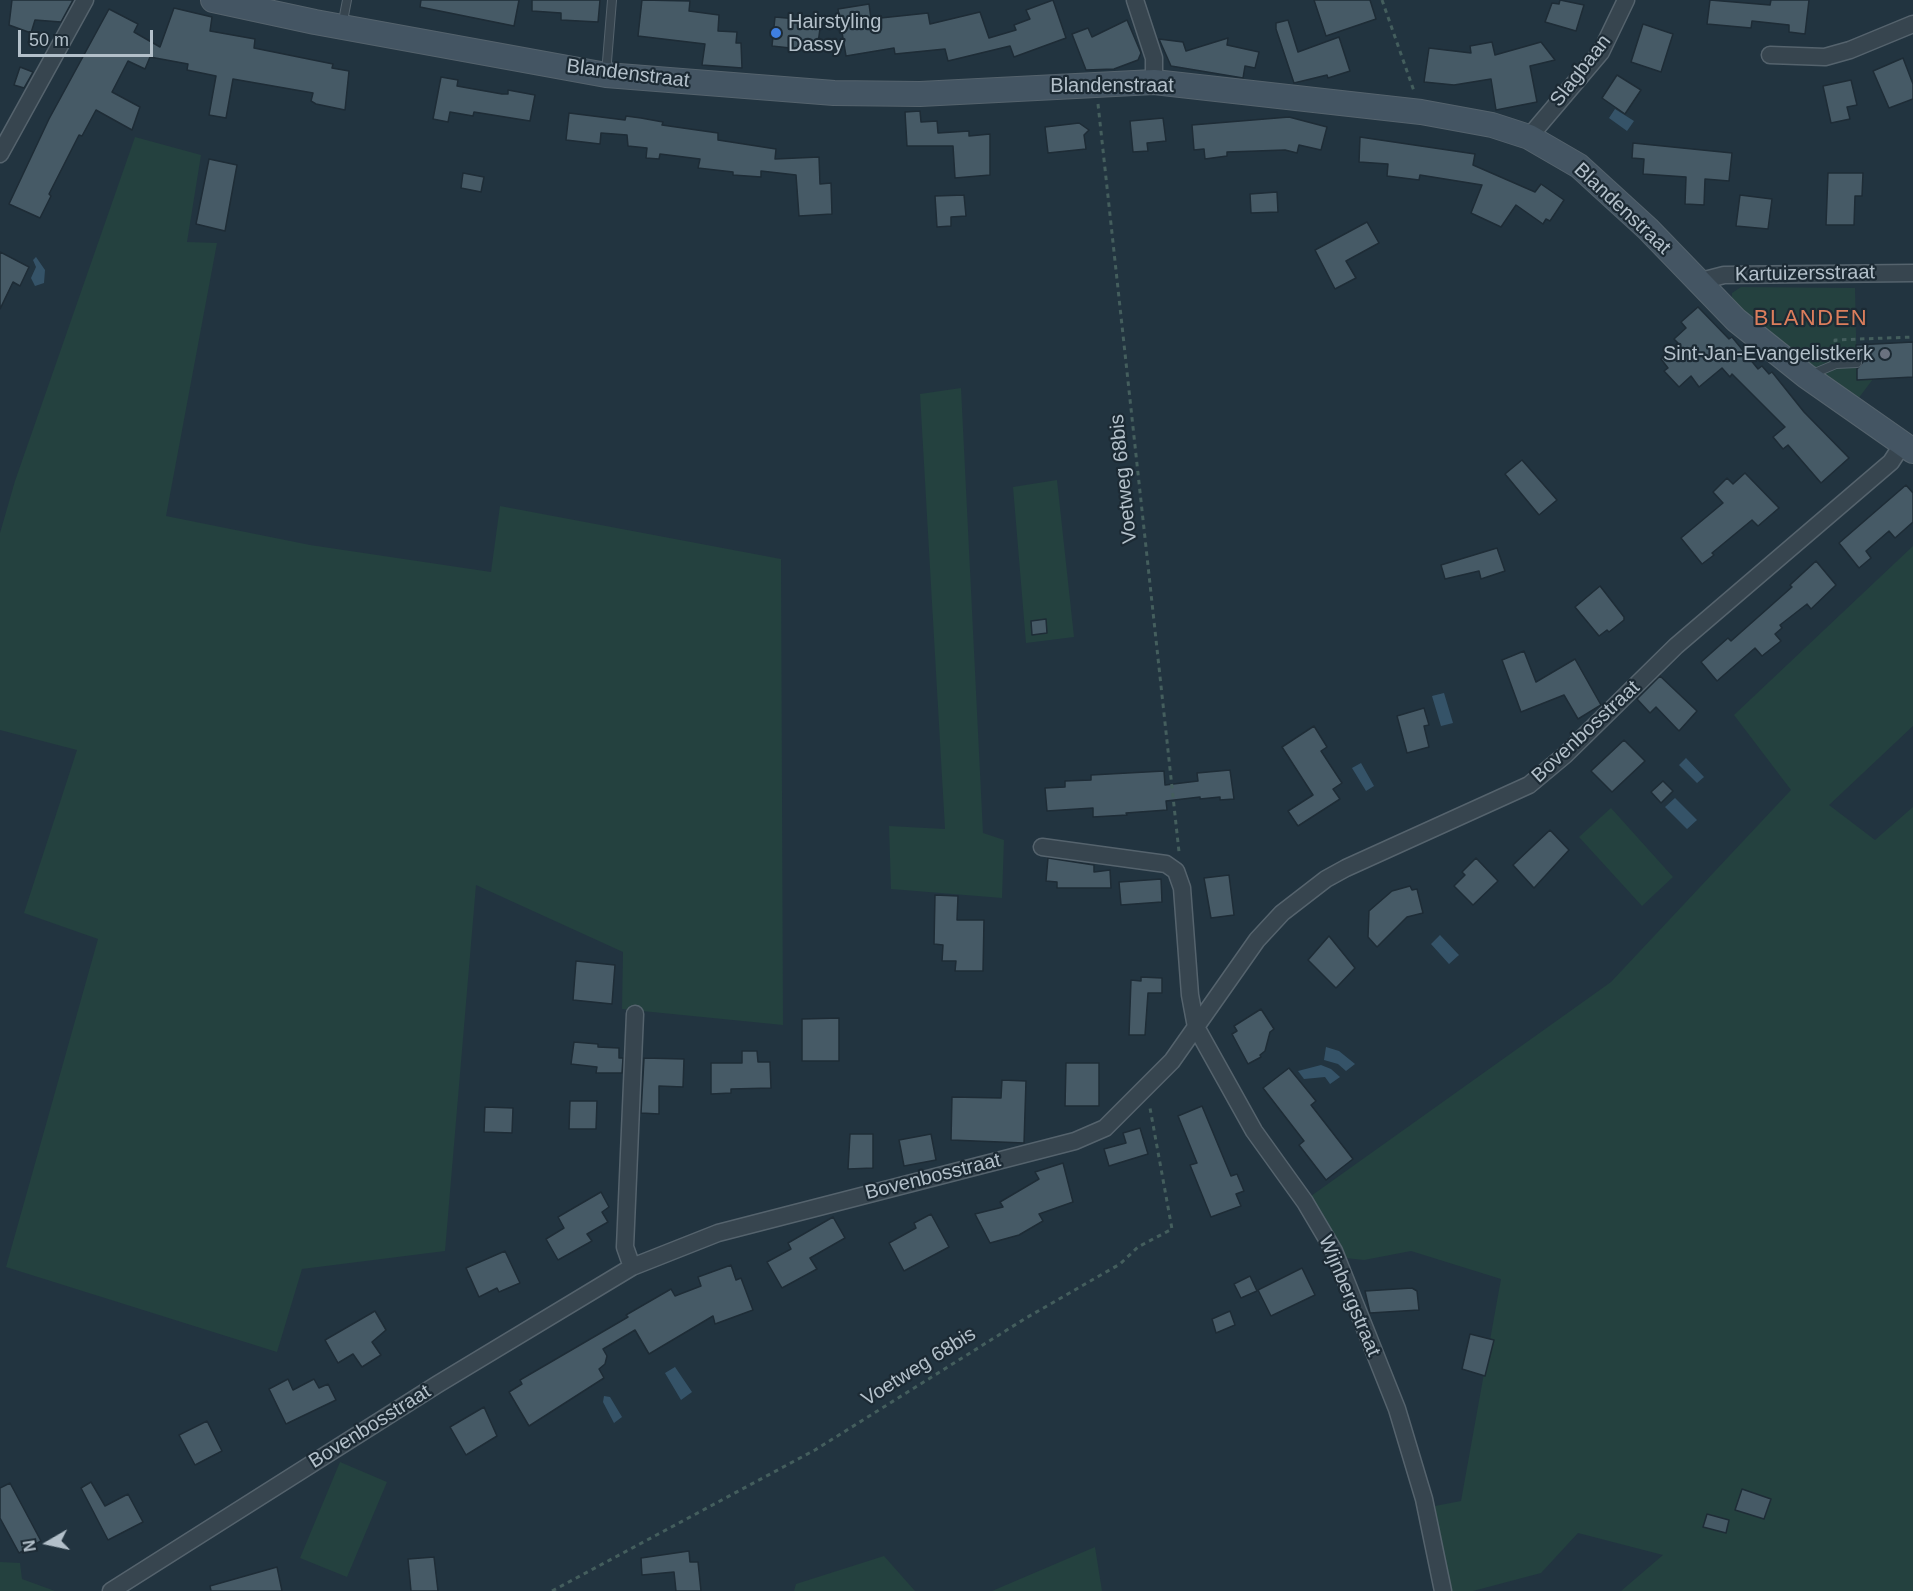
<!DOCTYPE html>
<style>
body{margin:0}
#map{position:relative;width:1913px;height:1591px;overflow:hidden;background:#223440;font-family:Arial,sans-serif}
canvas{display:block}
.north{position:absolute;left:18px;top:1513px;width:60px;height:60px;-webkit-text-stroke:4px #1c2a34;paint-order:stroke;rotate:261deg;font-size:16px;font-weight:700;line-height:24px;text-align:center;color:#b3c0ca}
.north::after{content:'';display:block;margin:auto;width:21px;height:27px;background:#b3c0ca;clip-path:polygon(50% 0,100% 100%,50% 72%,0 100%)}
.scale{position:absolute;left:18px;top:30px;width:135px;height:27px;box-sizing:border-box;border:3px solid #b3c0ca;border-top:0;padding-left:8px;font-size:18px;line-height:21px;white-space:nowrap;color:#b3c0ca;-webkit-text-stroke:4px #1c2a34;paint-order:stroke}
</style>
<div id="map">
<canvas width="1913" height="1591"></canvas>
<div class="north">N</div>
<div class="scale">50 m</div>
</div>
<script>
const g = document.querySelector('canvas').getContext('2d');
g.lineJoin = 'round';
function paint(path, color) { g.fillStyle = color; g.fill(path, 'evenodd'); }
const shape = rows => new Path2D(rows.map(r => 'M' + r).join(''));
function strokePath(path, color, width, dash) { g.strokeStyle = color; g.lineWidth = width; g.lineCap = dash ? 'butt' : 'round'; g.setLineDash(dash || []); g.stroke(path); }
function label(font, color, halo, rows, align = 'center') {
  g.font = font + ' Arial,sans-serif'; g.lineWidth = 4.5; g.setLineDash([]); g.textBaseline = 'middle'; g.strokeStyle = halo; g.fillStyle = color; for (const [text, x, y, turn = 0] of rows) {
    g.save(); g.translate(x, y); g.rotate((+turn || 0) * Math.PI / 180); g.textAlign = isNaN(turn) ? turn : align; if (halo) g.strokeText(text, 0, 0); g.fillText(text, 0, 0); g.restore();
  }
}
const green = shape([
 [135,137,201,155,187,242,217,243,166,516,310,545,491,572,500,506,781,559,783,1025,622,1009,623,952,476,885,445,1251,302,1269,277,1352,6,1267,98,939,24,913,77,750,0,730,0,533,15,481],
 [1741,287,1855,288,1857,379,1873,379,1858,399,1777,343,1732,301,1732,293],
 [961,388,983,833,1004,840,1002,898,891,889,889,826,945,829,920,394],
 [1057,480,1074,637,1026,643,1013,487],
 [1913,546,1913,726,1829,805,1875,840,1913,807,1913,1591,1621,1591,1663,1555,1578,1533,1541,1573,1473,1591,1450,1591,1435,1506,1461,1501,1501,1279,1411,1251,1364,1260,1345,1258,1311,1196,1611,982,1791,790,1734,715],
 [1611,808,1673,877,1642,906,1579,837],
 [340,1462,387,1482,347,1577,300,1558],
 [1095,1547,1102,1591,992,1591],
 [884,1556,915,1591,794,1591,796,1584],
 [0,1562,20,1563,22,1579,55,1591,0,1591]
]);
const water = shape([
 [1615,109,1634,121,1627,131,1609,118],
 [36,257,45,270,44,283,35,286,31,278,36,267,33,260],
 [1444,693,1453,723,1441,726,1432,696],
 [1686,758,1704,777,1697,783,1679,765],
 [1361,763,1374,786,1366,791,1352,768],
 [1675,798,1697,820,1687,829,1665,807],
 [1440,935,1459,955,1449,964,1431,944],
 [1326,1047,1339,1051,1355,1064,1346,1071,1338,1064,1324,1060],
 [1321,1065,1331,1069,1340,1077,1330,1084,1325,1077,1304,1079,1298,1071],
 [675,1367,692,1392,681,1400,665,1373],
 [604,1396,610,1397,622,1417,614,1423,603,1402]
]);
const building = shape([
 [12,0,73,0,61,22,35,20,31,33,9,25,12,0],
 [421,0,519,0,514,26,420,7,421,0],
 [532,0,600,0,598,22,561,20,561,13,532,11,532,0],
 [642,0,690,1,689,11,719,15,718,31,737,32,736,43,741,43,742,68,702,65,705,44,638,36,642,0],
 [1053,0,1066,38,1014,57,1010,46,948,61,945,49,895,54,894,48,846,56,838,9,869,4,871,19,928,13,930,24,980,12,989,38,1016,30,1014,25,1030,19,1026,10,1053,0],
 [1314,0,1370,0,1376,19,1326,36,1314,0],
 [1560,0,1584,5,1576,31,1545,22,1552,3,1559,4,1560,0],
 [1710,0,1770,5,1771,0,1809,0,1805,34,1789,32,1789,25,1752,21,1751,28,1707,24,1710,0],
 [174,8,212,17,210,31,255,39,254,48,333,64,332,68,349,71,345,110,316,104,311,101,313,93,233,79,226,118,209,115,216,76,187,70,188,64,150,57,145,69,128,61,112,92,140,107,132,130,96,110,82,136,79,135,49,194,51,196,40,218,9,204,49,119,109,9,138,24,134,32,160,47,174,8],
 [775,17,821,21,817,51,772,46,775,17],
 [1127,20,1141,53,1138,60,1114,69,1086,70,1072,34,1088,28,1092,37,1127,20],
 [1288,20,1298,52,1339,37,1350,71,1328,78,1327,75,1294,83,1276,29,1276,23,1288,20],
 [1643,24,1673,34,1661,72,1631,62,1643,24],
 [1228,38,1227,45,1259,52,1255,68,1245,66,1243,78,1171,66,1159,39,1183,42,1186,51,1228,38],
 [1492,42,1495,55,1541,42,1555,60,1530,66,1537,102,1496,110,1491,79,1454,85,1424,82,1429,48,1471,53,1470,46,1492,42],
 [1903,58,1913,84,1913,99,1889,108,1873,71,1903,58],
 [20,67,33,72,24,88,14,85,20,67],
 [1617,75,1641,90,1625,114,1602,98,1617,75],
 [441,77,458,80,457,86,502,94,508,94,508,90,535,95,530,121,474,112,473,116,450,112,448,122,433,119,441,77],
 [1851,80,1857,105,1847,107,1850,119,1831,123,1823,86,1851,80],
 [920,111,921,122,937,121,938,133,969,131,969,136,990,134,990,175,955,178,953,146,907,146,905,112,920,111],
 [569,113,625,120,626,116,641,118,663,122,662,125,718,133,718,140,776,149,775,159,819,157,820,184,831,183,832,214,799,216,796,175,761,171,761,177,733,175,733,172,698,168,700,159,660,154,659,159,646,158,647,148,628,146,627,135,601,133,600,144,566,140,569,113],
 [1289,117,1327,127,1321,150,1299,145,1297,153,1285,150,1227,152,1227,156,1205,159,1204,149,1194,150,1192,125,1289,117],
 [1163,118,1166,141,1147,143,1148,151,1133,152,1130,121,1163,118],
 [1079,123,1089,130,1084,135,1086,149,1048,153,1045,127,1079,123],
 [1360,137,1475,154,1473,165,1535,192,1541,184,1564,200,1550,221,1546,219,1543,224,1516,205,1501,227,1471,213,1482,185,1420,175,1419,180,1387,176,1388,164,1359,162,1360,137],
 [1633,143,1732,153,1729,181,1705,179,1704,205,1685,204,1686,177,1643,174,1644,159,1632,158,1633,143],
 [209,159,237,165,225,231,196,224,209,159],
 [463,173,484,177,481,192,461,188,463,173],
 [1828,173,1863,173,1862,196,1855,196,1854,225,1826,225,1828,173],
 [1277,192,1278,212,1251,213,1250,194,1277,192],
 [964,195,966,216,951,217,951,226,937,227,935,196,964,195],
 [1740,195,1772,199,1768,229,1736,226,1740,195],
 [1367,222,1379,243,1346,261,1356,278,1335,289,1315,250,1367,222],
 [0,252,29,267,20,286,13,282,0,309,0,252],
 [1698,307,1729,339,1732,337,1758,369,1762,366,1769,374,1772,372,1804,412,1849,458,1821,483,1788,445,1783,449,1773,437,1785,427,1732,374,1730,377,1722,368,1699,387,1691,376,1679,387,1664,371,1668,368,1661,359,1678,343,1674,339,1686,328,1681,322,1698,307],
 [1913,342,1913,377,1857,380,1857,369,1863,362,1856,357,1856,345,1913,342],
 [1522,460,1557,500,1539,515,1505,474,1522,460],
 [1745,473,1779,508,1758,526,1752,520,1712,553,1714,555,1702,564,1681,538,1723,503,1713,492,1727,478,1733,484,1745,473],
 [1906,485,1913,493,1913,522,1895,538,1889,531,1866,551,1871,558,1859,568,1839,543,1906,485],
 [1497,548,1505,571,1481,579,1479,571,1445,579,1441,565,1497,548],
 [1816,561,1836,585,1811,609,1807,604,1780,625,1782,628,1775,634,1781,641,1762,656,1755,648,1717,681,1701,662,1728,638,1731,641,1792,587,1790,585,1816,561],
 [1600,586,1624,617,1624,620,1609,632,1607,630,1599,636,1575,607,1600,586],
 [1046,619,1047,633,1032,635,1031,621,1046,619],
 [1524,651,1536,682,1575,659,1601,705,1578,719,1564,695,1521,712,1502,660,1524,651],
 [1660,676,1697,711,1679,731,1656,707,1650,713,1637,699,1660,676],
 [1424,708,1429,725,1424,726,1429,747,1407,753,1397,716,1424,708],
 [1314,726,1327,747,1321,751,1342,783,1333,789,1340,799,1298,826,1288,811,1313,795,1282,747,1314,726],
 [1624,740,1645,761,1612,792,1591,771,1624,740],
 [1230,770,1234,799,1220,800,1220,797,1200,799,1200,797,1166,801,1167,810,1126,813,1127,815,1093,817,1093,808,1047,811,1045,788,1065,787,1065,781,1091,780,1091,775,1164,771,1165,785,1198,781,1197,773,1230,770],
 [1663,781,1673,791,1661,803,1651,792,1663,781],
 [1550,830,1569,850,1534,888,1513,865,1550,830],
 [1048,858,1094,865,1094,872,1110,870,1111,888,1057,888,1057,882,1046,881,1048,858],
 [1476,858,1498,881,1473,905,1454,886,1465,875,1462,872,1476,858],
 [1229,875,1234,915,1211,918,1204,878,1229,875],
 [1161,879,1162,902,1121,905,1119,882,1161,879],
 [1410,886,1412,890,1417,889,1423,913,1407,917,1377,947,1368,937,1369,911,1392,891,1410,886],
 [935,895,958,896,957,920,984,920,983,971,955,971,956,961,942,961,943,945,934,944,935,895],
 [1329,936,1355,968,1336,988,1308,960,1329,936],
 [576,961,615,965,612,1004,573,1000,576,961],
 [1141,977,1162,978,1162,993,1148,993,1145,1035,1129,1035,1131,980,1141,981,1141,977],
 [1261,1009,1274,1029,1270,1032,1265,1051,1260,1055,1261,1057,1248,1064,1232,1034,1237,1031,1234,1026,1261,1009],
 [839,1018,839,1061,802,1061,802,1019,839,1018],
 [574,1042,598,1044,598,1047,619,1048,619,1058,623,1058,622,1073,596,1073,597,1067,571,1064,574,1042],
 [742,1051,757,1051,758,1062,770,1062,771,1088,731,1089,731,1093,711,1094,711,1063,742,1063,742,1051],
 [644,1058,684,1059,683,1087,659,1086,659,1114,641,1113,644,1058],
 [1066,1063,1099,1063,1099,1106,1065,1106,1066,1063],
 [1289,1068,1316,1101,1311,1105,1353,1159,1326,1180,1299,1145,1304,1141,1263,1088,1289,1068],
 [1002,1080,1026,1081,1024,1143,951,1140,952,1097,1001,1098,1002,1080],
 [570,1101,597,1101,596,1129,569,1129,570,1101],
 [1202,1106,1231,1176,1237,1174,1244,1191,1236,1194,1241,1206,1211,1217,1190,1165,1197,1163,1178,1116,1202,1106],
 [485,1107,513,1108,512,1133,484,1132,485,1107],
 [1140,1128,1148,1154,1109,1166,1104,1149,1126,1143,1123,1133,1140,1128],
 [850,1134,873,1134,873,1168,848,1169,850,1134],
 [931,1134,936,1160,904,1166,899,1140,931,1134],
 [1063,1163,1073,1202,1039,1214,1043,1221,1019,1235,990,1243,975,1214,1003,1207,1000,1202,1039,1179,1035,1172,1063,1163],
 [601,1192,609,1207,602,1212,608,1222,587,1234,592,1241,558,1260,546,1239,564,1228,558,1217,601,1192],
 [931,1214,949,1247,904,1271,889,1243,916,1228,914,1223,931,1214],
 [833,1217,845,1238,810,1258,817,1269,782,1288,767,1262,791,1249,788,1243,833,1217],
 [505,1251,520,1283,499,1292,497,1288,479,1297,466,1268,505,1251],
 [731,1265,736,1280,741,1278,753,1310,715,1324,713,1316,649,1354,635,1330,603,1349,607,1356,605,1364,599,1369,604,1378,529,1426,509,1392,522,1384,520,1380,628,1317,626,1315,671,1289,675,1296,701,1286,698,1277,731,1265],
 [1302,1268,1315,1295,1271,1316,1258,1290,1302,1268],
 [1250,1276,1257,1291,1241,1298,1234,1284,1250,1276],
 [1412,1288,1417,1291,1419,1310,1370,1313,1365,1291,1412,1288],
 [375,1311,386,1330,372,1342,381,1355,362,1367,353,1354,338,1363,325,1340,375,1311],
 [1230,1311,1235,1325,1216,1333,1212,1319,1230,1311],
 [1470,1334,1494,1340,1485,1376,1462,1369,1470,1334],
 [288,1379,293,1390,314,1379,319,1388,328,1384,336,1400,286,1424,269,1389,288,1379],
 [484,1407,497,1436,466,1455,450,1427,484,1407],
 [207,1421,222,1451,195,1465,179,1435,207,1421],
 [91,1482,105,1506,128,1494,143,1522,108,1540,81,1488,91,1482],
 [10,1483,41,1541,19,1553,0,1518,0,1488,10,1483],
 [1742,1489,1771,1499,1764,1519,1735,1510,1742,1489],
 [1707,1514,1729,1520,1726,1533,1703,1527,1707,1514],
 [689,1551,690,1562,698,1562,701,1591,676,1591,674,1572,642,1575,641,1558,689,1551],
 [434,1557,438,1591,411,1591,408,1559,434,1557],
 [277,1567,282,1591,211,1591,210,1586,277,1567]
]);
const path = shape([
 [1382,0,1414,91],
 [1098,104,1179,852],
 [1836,351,1835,340,1913,337],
 [552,1591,815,1450,1026,1318,1120,1264,1138,1247,1172,1229,1150,1108]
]);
const lane = shape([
 [342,26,347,0],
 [606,74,612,0],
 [1810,375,1836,364,1857,363]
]);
const street = shape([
 [1135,0,1154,58,1154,82],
 [1770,55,1825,57,1850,50,1913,24],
 [1529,137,1601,52,1626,0],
 [0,154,85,0],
 [1697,282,1724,275,1913,273],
 [1042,847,1166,864,1176,871,1182,888,1190,995,1196,1027,1254,1131,1305,1202,1334,1251,1397,1409,1424,1499,1443,1591],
 [632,1267,625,1247,635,1014],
 [111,1591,438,1384,632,1267,718,1233,1075,1141,1105,1128,1172,1061,1257,940,1282,913,1326,879,1346,868,1529,785,1565,755,1676,646,1891,462,1902,445]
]);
const secondary = shape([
 [213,0,315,22,606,75,834,93,920,94,1154,82,1421,112,1492,125,1529,137,1579,166,1648,229,1736,320,1806,376,1913,451]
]);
const markers = [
 [776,33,6,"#3f7fe0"],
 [1885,354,6,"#6b7280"]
];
const poiNames = [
 ["Hairstyling",788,22],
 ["Dassy",788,45],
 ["Sint-Jan-Evangelistkerk",1873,354,"right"]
];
const streetNames = [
 ["Slagbaan",1581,71,-52],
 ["Blandenstraat",628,74,7],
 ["Blandenstraat",1112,86],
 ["Blandenstraat",1622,209,43],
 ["Kartuizersstraat",1805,274,-1],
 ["Voetweg 68bis",1124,479,-96],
 ["Bovenbosstraat",1586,732,-43],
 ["Bovenbosstraat",933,1177,-14],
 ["Wijnbergstraat",1349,1296,67],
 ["Voetweg 68bis",919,1367,-32],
 ["Bovenbosstraat",370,1427,-32]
];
const quarterNames = [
 ["BLANDEN",1811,319]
];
paint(green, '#24413f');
paint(water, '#355368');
paint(building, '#465a66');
strokePath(building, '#1e2c36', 1.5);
strokePath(lane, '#55636d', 10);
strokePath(street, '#55636d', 19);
strokePath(secondary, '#55636d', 26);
strokePath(path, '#445e5d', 3, [4.5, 4.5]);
strokePath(lane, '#37454f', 8);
strokePath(street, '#37454f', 16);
strokePath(secondary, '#445563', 24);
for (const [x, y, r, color] of markers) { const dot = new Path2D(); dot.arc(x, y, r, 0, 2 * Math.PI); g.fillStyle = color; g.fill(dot); strokePath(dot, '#1c2a34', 2); }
label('20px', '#b3c0ca', '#1c2a34', poiNames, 'left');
label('20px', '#b3c0ca', '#1c2a34', streetNames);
g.letterSpacing = '1.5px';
label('22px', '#dc7e5c', '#1c2a34', quarterNames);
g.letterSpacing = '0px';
</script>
